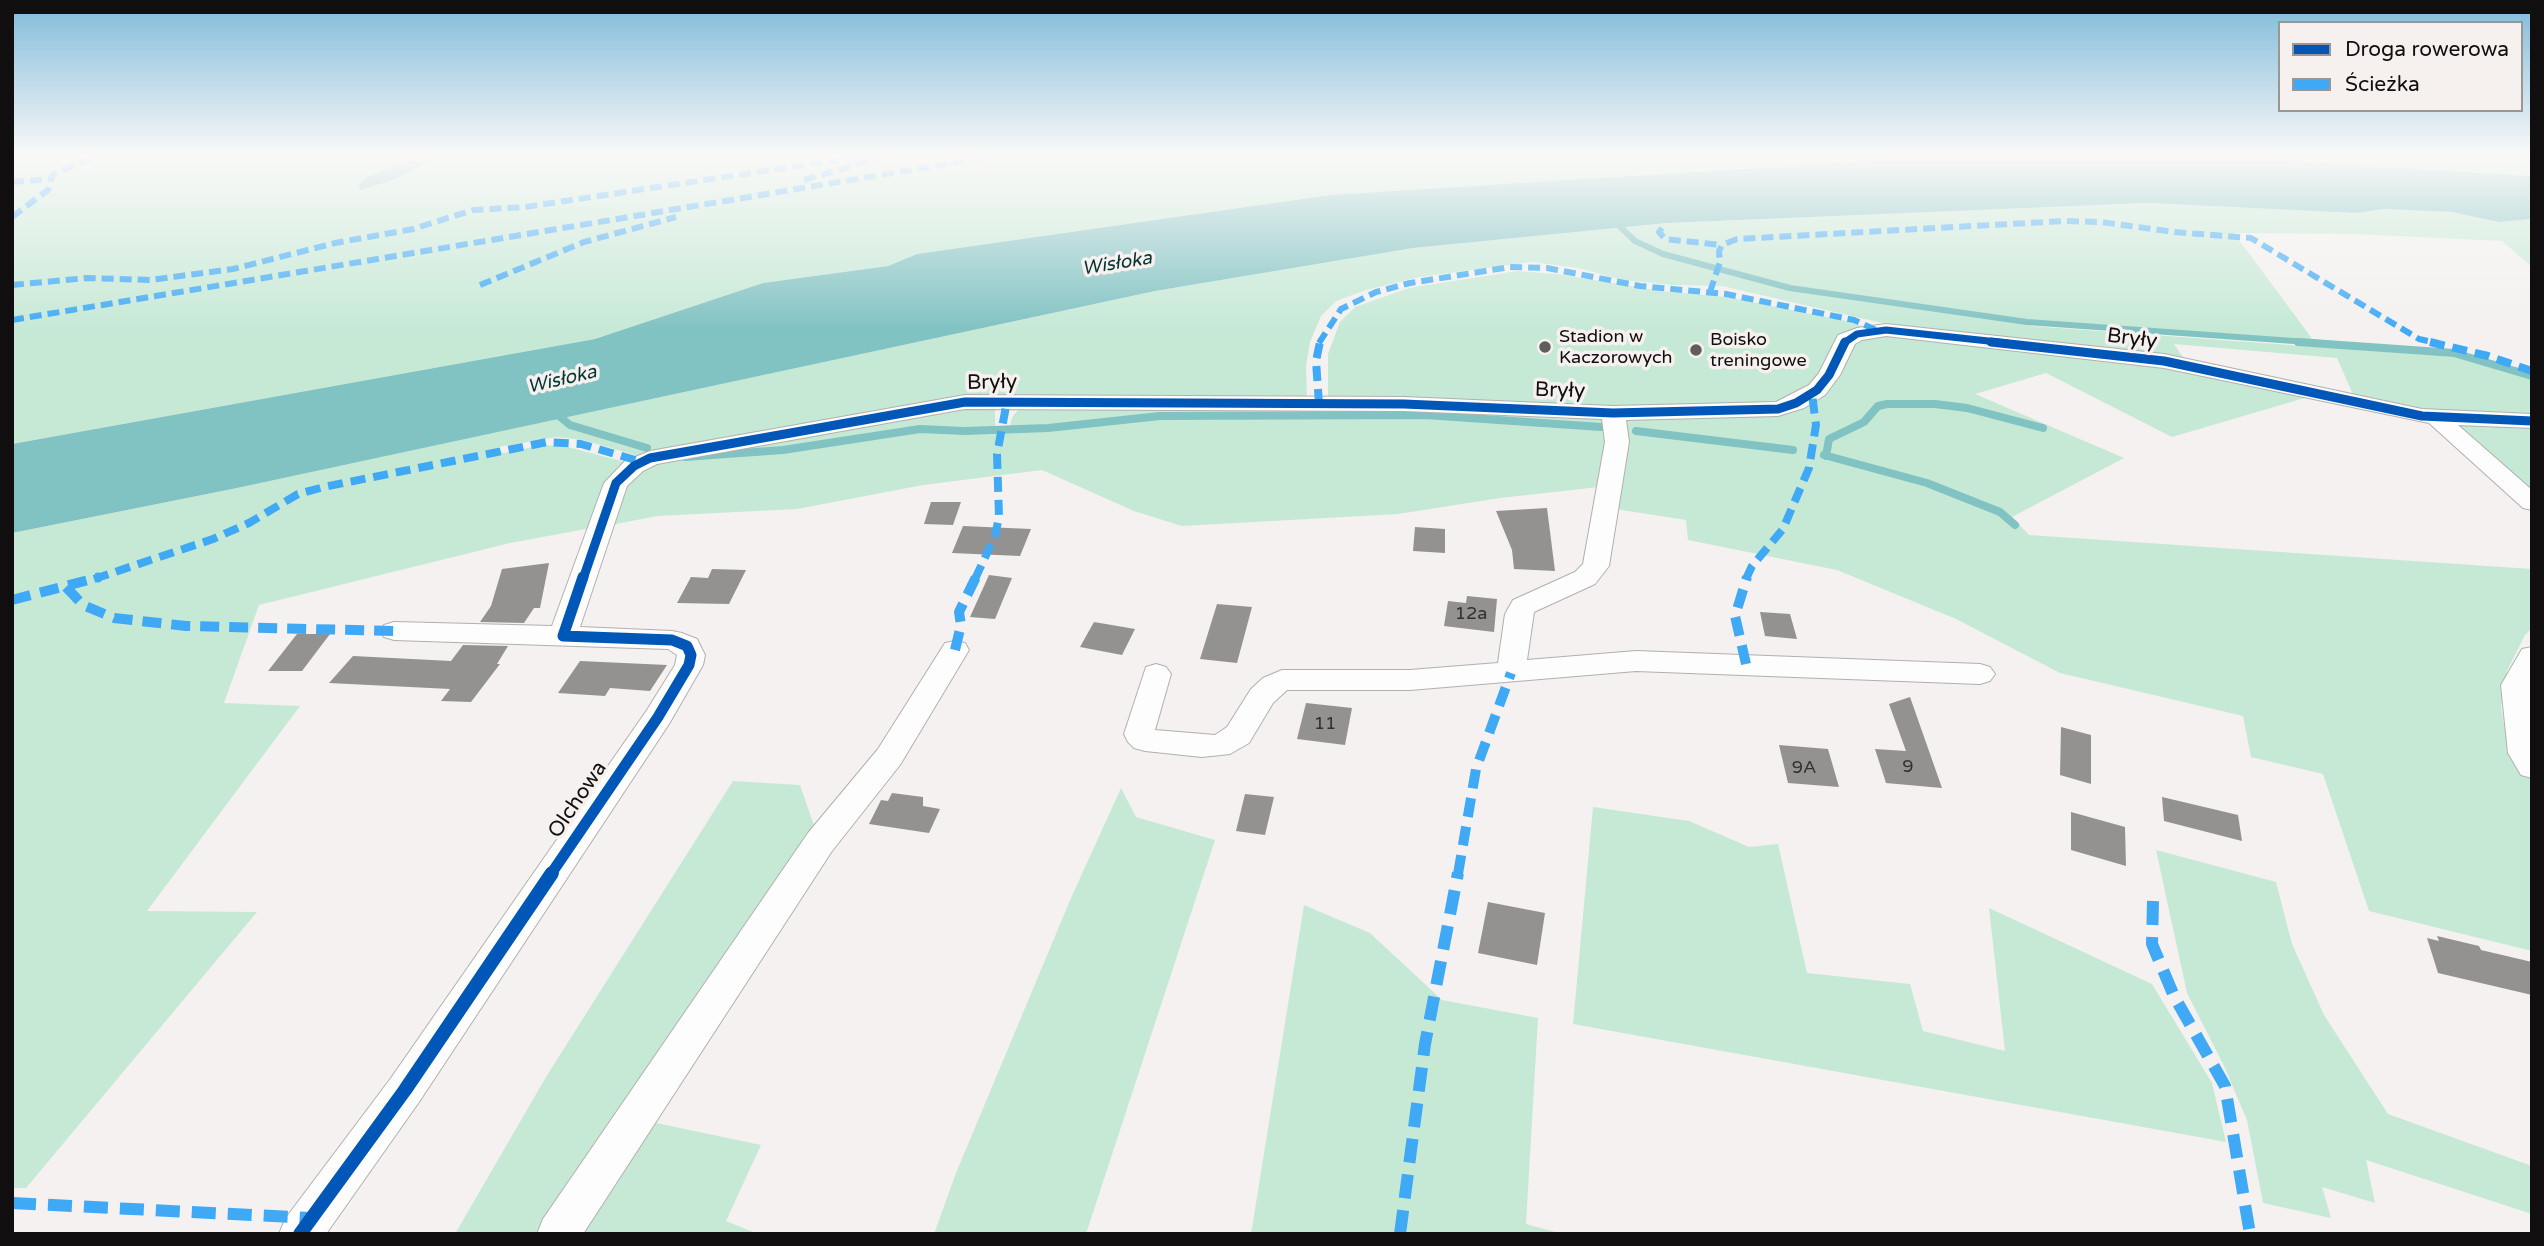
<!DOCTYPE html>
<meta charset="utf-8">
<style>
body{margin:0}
#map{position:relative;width:2544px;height:1246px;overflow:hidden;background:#f4f1f0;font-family:"Varela Round",sans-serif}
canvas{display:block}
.frame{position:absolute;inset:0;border:14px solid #100e0e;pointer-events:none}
.legend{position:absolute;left:2278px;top:21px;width:245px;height:91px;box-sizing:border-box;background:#f6f0ee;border:2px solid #9a9694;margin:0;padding:9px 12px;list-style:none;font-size:21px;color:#100e0e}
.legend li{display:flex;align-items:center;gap:14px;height:35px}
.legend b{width:35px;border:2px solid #9a9694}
</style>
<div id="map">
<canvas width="2544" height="1246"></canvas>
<div class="frame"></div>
<ul class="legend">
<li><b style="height:9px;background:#0057b8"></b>Droga rowerowa</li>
<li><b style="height:9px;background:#3fa9f5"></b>Ścieżka</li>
</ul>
</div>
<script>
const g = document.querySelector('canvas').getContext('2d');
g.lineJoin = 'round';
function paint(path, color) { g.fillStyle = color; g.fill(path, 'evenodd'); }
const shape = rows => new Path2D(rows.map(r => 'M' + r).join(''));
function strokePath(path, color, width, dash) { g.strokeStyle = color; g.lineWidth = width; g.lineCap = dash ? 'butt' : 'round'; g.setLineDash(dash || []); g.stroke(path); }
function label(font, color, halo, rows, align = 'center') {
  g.font = font + ' "Varela Round",sans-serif'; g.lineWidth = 7; g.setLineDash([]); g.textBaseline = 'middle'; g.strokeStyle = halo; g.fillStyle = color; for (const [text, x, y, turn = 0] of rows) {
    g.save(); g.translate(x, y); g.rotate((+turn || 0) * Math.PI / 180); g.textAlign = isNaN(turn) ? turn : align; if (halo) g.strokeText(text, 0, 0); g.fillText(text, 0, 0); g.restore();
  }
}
const green = shape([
 [12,156,420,156,413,159,431,160,440,156,2532,156,2532,176,2241,158,1915,158,1330,195,917,254,888,266,763,283,595,339,12,444],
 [2147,203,2356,213,2383,209,2452,212,2499,222,2532,219,2532,267,2502,241,2350,234,2234,233,2313,340,2029,320,2031,326,2454,357,2532,379,2532,417,2447,414,2355,399,2337,358,2174,344,2187,363,1882,323,1722,286,1673,285,1622,280,1578,268,1531,262,1420,277,1366,290,1336,301,1321,316,1310,342,1306,366,1307,400,983,395,642,457,583,440,557,437,498,447,503,453,543,445,568,447,629,463,591,528,510,543,259,605,224,703,300,706,147,911,257,912,26,1188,12,1188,12,533,237,488,1155,291,1413,248,1667,223],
 [1517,271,1557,274,1661,291,1727,297,1846,321,1867,328,1810,387,1776,405,1663,410,1328,400,1328,354,1340,322,1355,307,1409,288],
 [1878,333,2164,364,2308,397,2172,437,2046,373,1975,394,2124,458,2012,517,2029,535,2532,569,2532,628,2525,635,2507,671,2501,707,2507,741,2532,781,2532,951,2369,911,2323,774,2251,757,2243,716,2060,673,1956,619,1837,570,1688,540,1686,520,1615,509,1625,418,1794,409,1853,343],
 [976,405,995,409,995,433,1007,433,1013,416,1019,409,1422,408,1596,417,1603,419,1606,449,1599,487,1500,498,1398,514,1182,526,1134,511,1042,470,923,485,797,509,657,516,611,525,624,488,653,462],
 [2462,424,2532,425,2532,497,2461,429],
 [733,781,800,785,817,834,549,1234,455,1234,546,1077],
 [1121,788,1136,817,1215,840,1086,1234,934,1234,956,1173,1071,898],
 [1593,807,1689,821,1749,847,1778,844,1807,973,1910,984,1923,1031,2005,1051,1989,908,2152,984,2212,1083,2226,1142,1573,1024],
 [2156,850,2276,882,2292,944,2324,1015,2388,1114,2532,1166,2532,1214,2366,1160,2375,1203,2322,1187,2331,1218,2263,1203,2247,1120,2224,1066,2187,993],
 [1304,905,1370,933,1442,1000,1538,1018,1526,1224,1563,1234,1251,1234],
 [642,1120,761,1145,726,1221,758,1234,566,1234]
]);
const water = shape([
 [420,156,440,156,396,179,360,190,359,185,365,178],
 [1915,158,2241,158,2532,176,2532,219,2499,222,2452,212,2383,209,2356,213,2147,203,1667,223,1413,248,1155,291,237,488,12,533,12,444,595,339,763,283,888,266,917,254,1330,195]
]);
const streamFar1 = shape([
 [1612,219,1635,241,1663,254,1790,288,2027,322,2322,343]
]);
const stream = shape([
 [2298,342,2454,353,2532,376],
 [553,411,570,425,647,448],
 [1636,431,1793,450],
 [1824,455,1927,483,2000,512,2015,525],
 [1826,456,1829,439,1864,422,1878,406,1887,404,1935,404,1967,408,2043,428],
 [685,457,783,450,920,429,965,431,1048,428,1160,416,1425,415,1601,427]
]);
const building = shape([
 [931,502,961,502,953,525,924,524],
 [1547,508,1555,571,1514,569,1512,550,1496,511],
 [963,526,1031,529,1020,556,952,553],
 [1415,527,1445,529,1445,553,1413,551],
 [549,563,540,608,534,608,524,623,480,622,491,606,502,569],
 [712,569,746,570,729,604,677,603,691,577,708,578],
 [989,575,1012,578,995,619,970,617],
 [1467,596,1497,599,1494,632,1444,626,1448,601,1466,603],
 [1217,604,1252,607,1237,663,1200,659],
 [1760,612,1790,614,1797,639,1765,636],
 [1094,622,1135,629,1122,655,1080,647],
 [297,634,330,634,302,671,268,671],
 [463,645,508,646,497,664,500,664,471,702,441,701,450,689,329,683,353,656,451,661],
 [580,661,667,665,650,691,610,688,605,696,558,693],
 [1910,697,1942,788,1886,783,1875,749,1906,751,1889,704],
 [1306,703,1352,708,1345,745,1297,739],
 [2061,727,2091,735,2091,784,2060,775],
 [1779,745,1828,749,1839,787,1788,783],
 [892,793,923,797,923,806,940,809,929,833,869,824,881,800,888,801],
 [1245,794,1274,797,1265,835,1236,831],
 [2162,797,2238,815,2242,841,2164,821],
 [2071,812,2125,827,2126,866,2071,850],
 [1488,902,1545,913,1537,965,1478,953],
 [2437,936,2479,946,2481,950,2532,962,2532,995,2438,973,2427,938,2439,941]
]);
const minor = shape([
 [1886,324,2164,354,2422,409,2532,414,2532,428,2458,425,2532,490,2532,510,2523,508,2429,423,2164,368,1886,336,1862,340,1855,344,1840,375,1825,395,1804,408,1778,416,1626,420,1629,442,1609,566,1595,584,1534,612,1527,660,1636,651,1980,664,1990,667,1995,674,1990,681,1980,684,1636,671,1410,690,1287,690,1273,703,1249,743,1230,754,1202,757,1145,751,1134,748,1128,742,1124,734,1146,667,1156,664,1166,667,1171,674,1155,730,1215,735,1227,727,1251,689,1263,678,1282,670,1410,670,1498,663,1505,614,1513,600,1575,572,1583,564,1605,442,1602,419,1404,411,965,409,657,464,643,471,627,486,580,627,672,631,682,633,697,639,705,655,703,665,669,724,419,1102,326,1234,279,1234,285,1219,391,1078,647,710,675,665,677,655,668,649,394,640,384,637,380,631,384,625,394,622,552,626,604,483,625,461,650,451,965,395,1404,397,1613,406,1776,402,1809,385,1819,373,1838,335,1857,328,1886,324],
 [955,641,965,643,969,650,900,765,832,851,583,1234,537,1234,543,1219,808,833,878,749,945,643,955,641],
 [2532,647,2531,685,2532,778,2521,775,2508,753,2501,685,2522,649,2532,647]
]);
const quietFar3 = shape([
 [804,180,885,156],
 [12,182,50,179],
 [12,217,48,190,53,174,97,156],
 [1662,228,1659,232,1665,239,1722,245],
 [12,285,87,278,150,280,233,269,335,243,413,229,473,210,525,207,863,156],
 [480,285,584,242,676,217],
 [1710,292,1720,262,1719,251,1722,245,1737,239,2064,221,2101,222,2174,232,2251,238,2419,339,2437,343],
 [12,320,994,156],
 [1319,343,1341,309,1376,292,1410,283,1510,267,1547,268,1640,286,1726,294,1854,320,1878,331]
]);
const quietFar2 = shape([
 [2430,342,2488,356,2532,371],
 [1319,404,1316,361,1320,342],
 [94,579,213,539,249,523,298,494,324,487,547,442,581,444,642,462],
 [975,579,995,536,999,517,997,454,1007,401],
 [1746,579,1752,566,1783,529,1809,468,1816,425,1812,394]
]);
const quietFar1 = shape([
 [66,587,83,605,114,618,186,626,394,631],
 [12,600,100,577],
 [955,650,961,625,959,612,976,577],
 [1746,664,1735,616,1747,577],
 [1458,874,1476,769,1511,673]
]);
const quiet = shape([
 [2153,901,2152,944,2174,996,2225,1086,2250,1234],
 [12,1203,312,1218],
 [1400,1234,1425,1044,1458,873]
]);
const cyclewayFar3 = shape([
 [1844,343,1857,334,1886,330,2007,343]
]);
const cyclewayFar2 = shape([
 [1991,342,2164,361,2422,416,2532,421],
 [583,579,616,483,634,466,650,458,965,402,1404,404,1613,413,1778,409,1796,403,1817,390,1829,375,1845,342]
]);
const cyclewayFar1 = shape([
 [551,874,658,717,689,665,691,655,687,646,672,640,563,636,583,577]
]);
const cycleway = shape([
 [300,1234,405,1090,552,873]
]);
const markers = [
 [1545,347,7,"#605d5d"],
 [1696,350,7,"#605d5d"]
];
const farPoinames = [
 ["Stadion w",1559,337],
 ["Kaczorowych",1559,358],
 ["Boisko",1710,340],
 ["treningowe",1710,361]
];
const numberNames = [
 ["12a",1471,614],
 ["11",1325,724],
 ["9",1908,767],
 ["9A",1804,768]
];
const farWaternames = [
 ["Wisłoka",1117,264,-9],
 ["Wisłoka",562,380,-13]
];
const streetNames = [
 ["Bryły",2132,339,7],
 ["Bryły",992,383,-1],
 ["Bryły",1560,391,2],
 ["Olchowa",578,800,-56]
];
paint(green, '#c6e9d6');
paint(water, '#81c2c2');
strokePath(streamFar1, '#81c2c2', 6);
strokePath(stream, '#81c2c2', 8);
paint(building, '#949291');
strokePath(minor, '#b2b0af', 2);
paint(minor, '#fdfdfd');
strokePath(quietFar3, '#3fa9f5', 6, [12, 6]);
strokePath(quietFar2, '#3fa9f5', 8, [15, 8]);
strokePath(quietFar1, '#3fa9f5', 10, [19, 10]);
strokePath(quiet, '#3fa9f5', 12, [24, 12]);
strokePath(cyclewayFar3, '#0057b8', 7);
strokePath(cyclewayFar2, '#0057b8', 9);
strokePath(cyclewayFar1, '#0057b8', 11);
strokePath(cycleway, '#0057b8', 14);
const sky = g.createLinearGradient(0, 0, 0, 330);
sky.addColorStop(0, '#7fbad9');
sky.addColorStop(0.47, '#faf9f8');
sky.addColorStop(1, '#faf9f800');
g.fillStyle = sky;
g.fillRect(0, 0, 2544, 330);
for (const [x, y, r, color] of markers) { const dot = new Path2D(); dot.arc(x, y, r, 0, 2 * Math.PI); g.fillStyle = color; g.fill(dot); strokePath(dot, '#f6f0ee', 2.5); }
label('18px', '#100e0e', '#f6f0ee', farPoinames, 'left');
label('18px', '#312f2f', null, numberNames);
label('italic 19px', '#043434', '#f6f0ee', farWaternames);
label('21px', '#100e0e', '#f6f0ee', streetNames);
</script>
